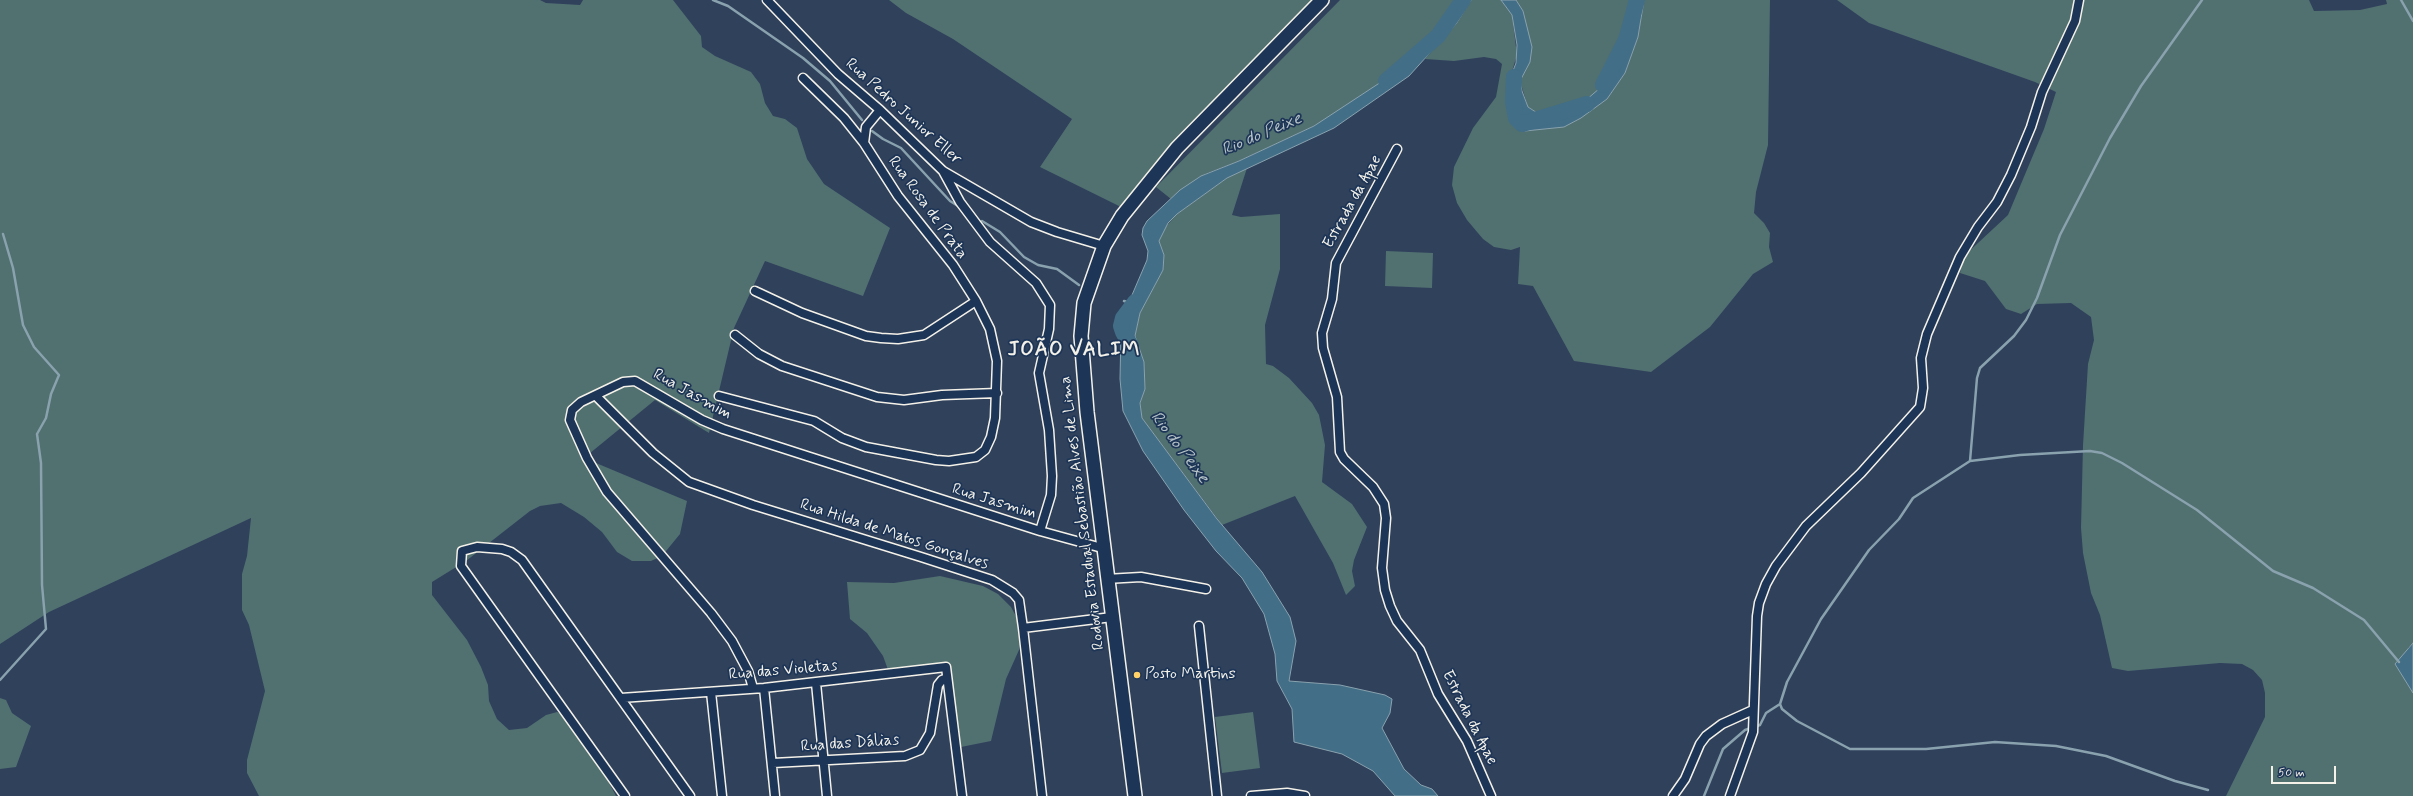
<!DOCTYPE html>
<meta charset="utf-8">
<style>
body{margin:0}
#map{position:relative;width:2413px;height:796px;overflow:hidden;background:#30415c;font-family:Mynerve,sans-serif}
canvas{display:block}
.scale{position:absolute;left:2271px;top:766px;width:65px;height:18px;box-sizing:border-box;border:2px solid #f4f1e8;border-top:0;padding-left:5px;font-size:12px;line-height:14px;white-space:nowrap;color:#f4f1e8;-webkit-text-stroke:3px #1d3557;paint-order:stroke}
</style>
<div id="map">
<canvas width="2413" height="796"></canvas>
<div class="scale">50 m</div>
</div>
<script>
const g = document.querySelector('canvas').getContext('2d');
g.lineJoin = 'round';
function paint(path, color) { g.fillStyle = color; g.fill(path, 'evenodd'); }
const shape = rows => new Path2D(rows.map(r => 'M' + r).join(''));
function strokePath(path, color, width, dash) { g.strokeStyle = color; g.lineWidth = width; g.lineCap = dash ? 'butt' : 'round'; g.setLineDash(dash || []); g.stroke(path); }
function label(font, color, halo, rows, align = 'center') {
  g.font = font + ' Mynerve,sans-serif'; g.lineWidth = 3.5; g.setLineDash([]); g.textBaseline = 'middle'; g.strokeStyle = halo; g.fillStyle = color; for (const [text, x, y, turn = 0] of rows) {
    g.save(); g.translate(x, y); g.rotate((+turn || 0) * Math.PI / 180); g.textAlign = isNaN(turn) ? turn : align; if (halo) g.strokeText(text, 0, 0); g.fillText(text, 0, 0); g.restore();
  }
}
const green = shape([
 [0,0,540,0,546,3,580,5,583,0,673,0,701,36,702,47,715,56,751,72,760,84,765,103,773,116,785,119,797,128,807,159,824,184,890,228,863,296,765,261,734,328,709,433,655,400,584,458,687,501,680,534,662,556,651,561,632,561,617,552,602,532,584,517,561,503,540,506,530,511,466,561,432,582,432,595,467,640,481,667,488,685,489,701,497,719,509,730,527,728,546,715,557,712,565,715,599,764,616,796,259,796,247,773,247,760,265,691,249,625,242,610,242,574,247,556,251,518,49,612,0,644],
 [889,0,1313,0,1121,207,1040,167,1072,119,953,39,906,13],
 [1340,0,1461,0,1433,40,1413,61,1340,111,1314,126,1239,161,1205,174,1171,199,1156,187],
 [1471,0,1501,0,1512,15,1517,55,1509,81,1521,129,1607,99,1625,73,1638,37,1644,0,1770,0,1768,145,1756,192,1754,213,1764,223,1770,233,1769,247,1773,262,1753,274,1710,327,1651,372,1574,361,1533,286,1518,284,1520,247,1511,250,1494,247,1483,239,1467,220,1457,203,1452,185,1454,167,1473,128,1496,97,1502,64,1496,59,1484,57,1454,61,1425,59,1456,24],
 [1516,0,1630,0,1624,44,1600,88,1586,102,1545,118,1528,107,1520,81,1527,68,1525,21,1523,11],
 [1837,0,2309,0,2314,11,2360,10,2387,4,2386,0,2413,0,2413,643,2408,648,2413,693,2413,796,2226,796,2265,717,2265,693,2262,680,2253,670,2242,664,2220,663,2128,671,2112,668,2100,615,2091,593,2083,553,2081,528,2083,445,2088,364,2094,340,2091,317,2071,303,2037,304,2021,314,2006,309,1985,281,1960,273,1964,256,2008,215,2044,129,2056,92,2035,82,1869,23],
 [1247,168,1232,215,1241,217,1280,214,1280,269,1265,325,1266,364,1273,366,1289,378,1312,403,1319,415,1325,445,1322,482,1352,504,1367,527,1354,560,1352,571,1355,586,1346,595,1333,563,1295,496,1222,525,1142,418,1140,403,1145,389,1144,362,1135,336,1140,313,1163,270,1164,255,1159,241,1162,231,1177,214,1227,178],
 [1386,251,1433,253,1432,288,1385,286],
 [940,576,983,586,998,594,1011,607,1018,620,1021,639,1019,650,1006,679,991,741,961,747,949,670,891,678,883,656,867,633,850,619,847,582,894,583],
 [0,698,6,700,12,713,31,726,16,767,0,769],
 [1253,712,1260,768,1222,773,1215,717]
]);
const water = shape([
 [1461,0,1471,0,1456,24,1409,76,1334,128,1227,178,1177,214,1168,223,1159,241,1164,255,1163,270,1140,313,1135,336,1144,362,1145,389,1140,403,1142,418,1217,519,1262,572,1290,617,1296,641,1289,681,1340,685,1385,695,1392,699,1390,713,1382,728,1404,769,1421,785,1432,789,1438,796,1395,796,1373,771,1342,754,1294,742,1292,709,1277,681,1275,654,1264,614,1242,578,1216,551,1184,510,1143,451,1123,411,1120,379,1121,332,1123,316,1147,260,1148,251,1142,235,1143,228,1147,221,1180,190,1201,176,1239,161,1314,126,1413,61,1433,40,1461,0],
 [1501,0,1516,0,1523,11,1532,47,1530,62,1520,81,1522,91,1528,107,1545,118,1579,106,1600,88,1624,44,1630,0,1644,0,1638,37,1625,73,1607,99,1581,118,1564,127,1525,131,1521,129,1509,81,1516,63,1517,45,1512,15,1501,0],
 [2413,643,2413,693,2395,664,2413,643]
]);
const stream = shape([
 [713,0,728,6,803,58,830,81,862,120],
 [2401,0,2413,21],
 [872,131,883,139,901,148,950,201,958,206],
 [982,221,1000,232,1024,257,1038,265,1057,269,1079,285],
 [1124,301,1131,303],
 [1970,461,1977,378,1980,368,2014,336,2026,320,2037,298,2060,235,2110,138,2141,86,2202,0],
 [0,680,46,629,42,585,41,463,37,434,46,418,51,394,59,375,34,347,23,325,13,268,3,234],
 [2208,790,2175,781,2106,756,2056,746,1995,742,1926,749,1850,749,1797,721,1782,709,1780,704,1787,682,1821,619,1869,550,1899,519,1913,498,1970,461,2020,455,2090,451,2102,453,2122,463,2197,510,2273,571,2313,588,2364,620,2399,662],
 [1704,796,1723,749,1745,730,1760,725,1766,713,1780,704]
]);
const river = shape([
 [1514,77,1513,102,1516,118,1522,124,1587,104],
 [1386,81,1438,36,1463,0],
 [1603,85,1626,40,1637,0],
 [1131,346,1123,332,1121,326,1123,318,1135,302]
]);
const street = shape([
 [767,0,838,74,880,110,943,171,1031,222,1057,232,1104,246],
 [864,143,866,127,880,110],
 [1397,149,1336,263,1332,299,1322,333,1323,348,1337,397,1340,452,1344,459,1373,487,1384,504,1386,518,1382,568,1385,590,1390,606,1397,621,1420,650,1438,694,1467,741,1491,796],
 [943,171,960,202,990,242,1036,283,1050,305,1049,329,1039,373,1049,430,1052,476,1051,495,1040,531],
 [755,291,802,313,866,336,881,338,898,339,924,335,976,301],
 [735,335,759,354,782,366,877,397,904,400,942,395,997,393],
 [596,396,653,453,689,482,753,505,921,557,992,580,1013,593,1019,600,1023,628,1042,796],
 [719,396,814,421,842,438,866,447,936,460,949,461,976,457,985,450,991,437,995,418,997,361,990,329,976,301,953,265,898,196,864,143,844,118,803,78],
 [1106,579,1141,577,1206,589],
 [1199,626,1217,796],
 [1023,628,1112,617],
 [816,683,827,796],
 [753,688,748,671,732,641,711,613,607,492,587,458,570,420,572,410,581,402,623,382,635,381,702,420,723,429,1040,531,1102,548],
 [764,688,775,796],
 [711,692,722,796],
 [621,698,764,688,946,667,962,796],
 [773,763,905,756,920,750,930,733,938,685,942,680,947,678],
 [625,796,461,566,462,551,477,547,502,549,511,552,522,560,690,796],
 [1251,796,1287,793,1305,796],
 [1673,796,1685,779,1700,744,1706,736,1722,724,1753,710],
 [1730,796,1753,732,1757,616,1759,603,1766,584,1776,566,1806,526,1861,473,1920,407,1923,388,1921,358,1927,334,1960,257,1978,227,1997,202,2011,175,2031,127,2042,92,2075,21,2079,0]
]);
const primary = shape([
 [1135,796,1087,412,1081,336,1084,303,1104,246,1122,216,1177,148,1322,0]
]);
const markers = [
 [1137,675,4,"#ffd166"]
];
const streetNames = [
 ["Rua Pedro Junior Eller",903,112,42],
 ["Estrada da Apae",1353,202,-61],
 ["Rua Rosa de Prata",927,208,54],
 ["Rua Jasmim",692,395,29],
 ["Rua Jasmim",994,502,17],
 ["Rodovia Estadual Sebastião Alves de Lima",1083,513,-97],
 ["Rua Hilda de Matos Gonçalves",894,535,18],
 ["Rua das Violetas",783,671,-5],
 ["Estrada da Apae",1469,718,63],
 ["Rua das Dálias",850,744,-4]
];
const poiNames = [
 ["Posto Martins",1145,675]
];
const waterNames = [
 ["Rio do Peixe",1262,135,-23],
 ["Rio do Peixe",1179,448,53]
];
const districtNames = [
 ["JOÃO VALIM",1074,351]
];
paint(green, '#517070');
paint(water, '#426e87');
strokePath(water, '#89a2ae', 1);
strokePath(stream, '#89a2ae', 2.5);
strokePath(river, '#426e87', 16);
strokePath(street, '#f4f1e8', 11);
strokePath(primary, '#f4f1e8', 16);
strokePath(street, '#1d3557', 8);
strokePath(primary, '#1d3557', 13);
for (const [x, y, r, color] of markers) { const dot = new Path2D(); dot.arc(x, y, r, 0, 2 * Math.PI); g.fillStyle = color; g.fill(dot); strokePath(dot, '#1d3557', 1.5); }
label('16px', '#f4f1e8', '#1d3557', streetNames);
label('16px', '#f4f1e8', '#1d3557', poiNames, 'left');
label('italic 17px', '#b6c3c6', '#1d3557', waterNames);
g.letterSpacing = '1px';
label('bold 20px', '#f4f1e8', '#1d3557', districtNames);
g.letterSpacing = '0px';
</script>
